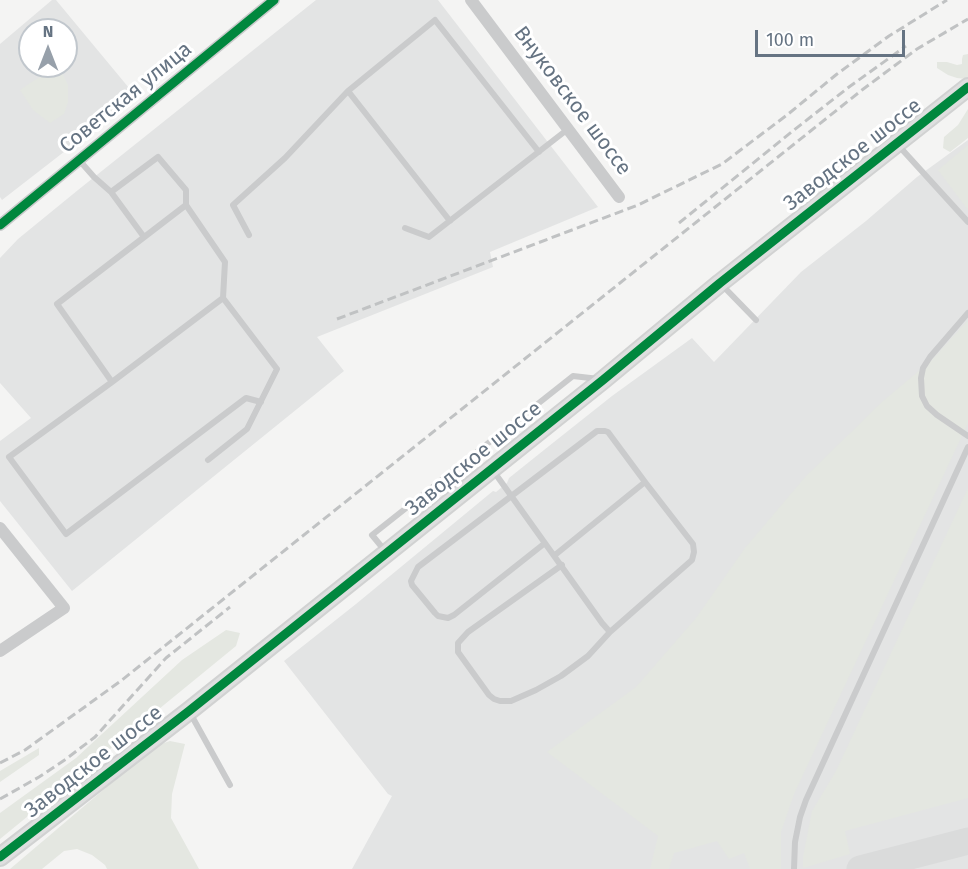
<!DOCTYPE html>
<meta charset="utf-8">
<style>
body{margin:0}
#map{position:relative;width:968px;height:869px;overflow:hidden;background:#f4f4f3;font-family:"Fira Sans",sans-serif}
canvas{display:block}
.north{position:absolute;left:18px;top:18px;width:60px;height:60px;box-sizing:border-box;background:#fff;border:2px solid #c1c7cd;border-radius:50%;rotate:0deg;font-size:16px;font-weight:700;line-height:24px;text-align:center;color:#657382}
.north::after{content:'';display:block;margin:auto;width:21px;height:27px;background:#97a0aa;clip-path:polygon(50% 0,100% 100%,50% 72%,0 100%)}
.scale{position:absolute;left:755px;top:30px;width:150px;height:27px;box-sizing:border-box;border:3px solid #657382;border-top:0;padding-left:8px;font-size:18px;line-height:21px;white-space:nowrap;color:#657382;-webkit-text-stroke:4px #fff;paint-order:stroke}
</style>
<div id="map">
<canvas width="968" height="869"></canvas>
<div class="north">N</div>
<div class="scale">100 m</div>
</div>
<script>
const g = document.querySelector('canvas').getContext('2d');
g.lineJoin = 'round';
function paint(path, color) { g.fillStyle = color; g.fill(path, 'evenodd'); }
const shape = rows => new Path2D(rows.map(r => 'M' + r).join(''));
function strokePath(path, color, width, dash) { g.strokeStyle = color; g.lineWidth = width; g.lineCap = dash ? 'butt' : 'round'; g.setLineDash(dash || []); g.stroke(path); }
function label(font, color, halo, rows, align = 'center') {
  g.font = font + ' "Fira Sans",sans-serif'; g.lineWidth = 6; g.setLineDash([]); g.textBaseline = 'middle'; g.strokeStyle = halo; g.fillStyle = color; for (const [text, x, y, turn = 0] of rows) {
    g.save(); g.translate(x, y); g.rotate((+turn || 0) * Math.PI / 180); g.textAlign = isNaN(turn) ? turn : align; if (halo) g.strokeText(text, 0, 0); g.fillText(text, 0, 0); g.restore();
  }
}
const built = shape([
 [52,0,56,0,134,94,69,148,2,200,0,197,0,44],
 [30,30,66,30,66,66,30,66],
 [316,0,438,0,598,207,490,252,493,267,317,337,344,371,72,591,0,501,0,441,31,418,0,383,0,258,18,239,78,190],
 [968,140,968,869,352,869,392,796,388,794,284,661,356,604,493,491,496,492,507,483,509,478,549,446,612,396,692,338,714,362,801,272,866,221,917,177]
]);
const green = shape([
 [968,54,968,78,966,79,957,78,948,75,937,68,937,62,947,62,957,65,962,64,962,59,963,55],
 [59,67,68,85,68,102,64,114,50,123,33,110,20,90,33,81],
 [968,109,968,138,950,152,943,148,944,137,958,125],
 [968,145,968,210,938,170],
 [968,320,968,423,794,794,781,832,781,869,750,869,744,853,729,859,717,841,674,853,669,869,650,869,658,836,547,752,636,687,696,618,745,548,806,476,883,401,932,360],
 [968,488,968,798,845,831,850,854,803,868,803,857,812,811,836,771],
 [226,630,240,633,236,646,0,839,0,813,76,758,182,660],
 [170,741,185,744,172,794,171,818,199,869,107,869,105,865,92,855,77,849,64,851,42,869,10,869,155,746],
 [39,748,39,755,0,782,0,771]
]);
const taxiway = shape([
 [860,869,968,841]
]);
const lane = shape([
 [348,91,450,221],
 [898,145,968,222],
 [79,160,94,177,111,192,144,237],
 [111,192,158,157,186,190,186,205,225,262,223,298,277,369,247,429,208,460],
 [405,228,429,237,568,129],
 [249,235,233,205,285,158,348,91,435,20,539,152],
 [720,283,756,320],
 [223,298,112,382,9,457,66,534,246,398,261,402],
 [968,313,930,357,923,368,921,378,922,396,927,406,937,415,968,436],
 [112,382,57,304,186,205],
 [492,469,602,623,610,632],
 [545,543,454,615,448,618,438,616,435,613,412,585,411,581,418,567,597,431,605,431,608,432,645,482,555,555],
 [386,552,372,535,573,376,599,379],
 [562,565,468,632,458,643,458,652,489,695,494,699,500,701,511,701,536,690,561,676,588,656,610,632,692,560,694,552,693,544,645,482],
 [189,711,230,785],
 [794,869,795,842,800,817,806,800,968,447]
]);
const street = shape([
 [471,0,619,197],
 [0,225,274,0],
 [0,528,64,608,0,651]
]);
const secondary = shape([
 [0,857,189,711,603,380,720,283,968,87]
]);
const rail = shape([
 [679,223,794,130,849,87,906,46],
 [337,319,638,205,722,164,787,115,837,74,889,36,947,0],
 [0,763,25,750,122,680,862,90,917,49,968,19],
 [0,799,39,777,66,759,95,737,166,658,230,607]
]);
const cycleway = shape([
 [0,225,274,0],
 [0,857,189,711,603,380,720,283,968,87]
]);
const streetNames = [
 ["Советская улица",126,98,-39],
 ["Внуковское шоссе",572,101,53],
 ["Заводское шоссе",853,155,-38],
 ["Заводское шоссе",474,459,-39],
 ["Заводское шоссе",94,762,-38]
];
paint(built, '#e3e4e4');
paint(green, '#e4e7e1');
strokePath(taxiway, '#dadbdb', 27);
strokePath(secondary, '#d1d2d2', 20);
strokePath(lane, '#cacbcc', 6);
strokePath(street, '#cacbcc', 12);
strokePath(secondary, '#dedfdf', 16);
strokePath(rail, '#c0c2c3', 3, [9, 4.5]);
strokePath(cycleway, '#00873e', 9);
label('21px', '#657382', '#fff', streetNames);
</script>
